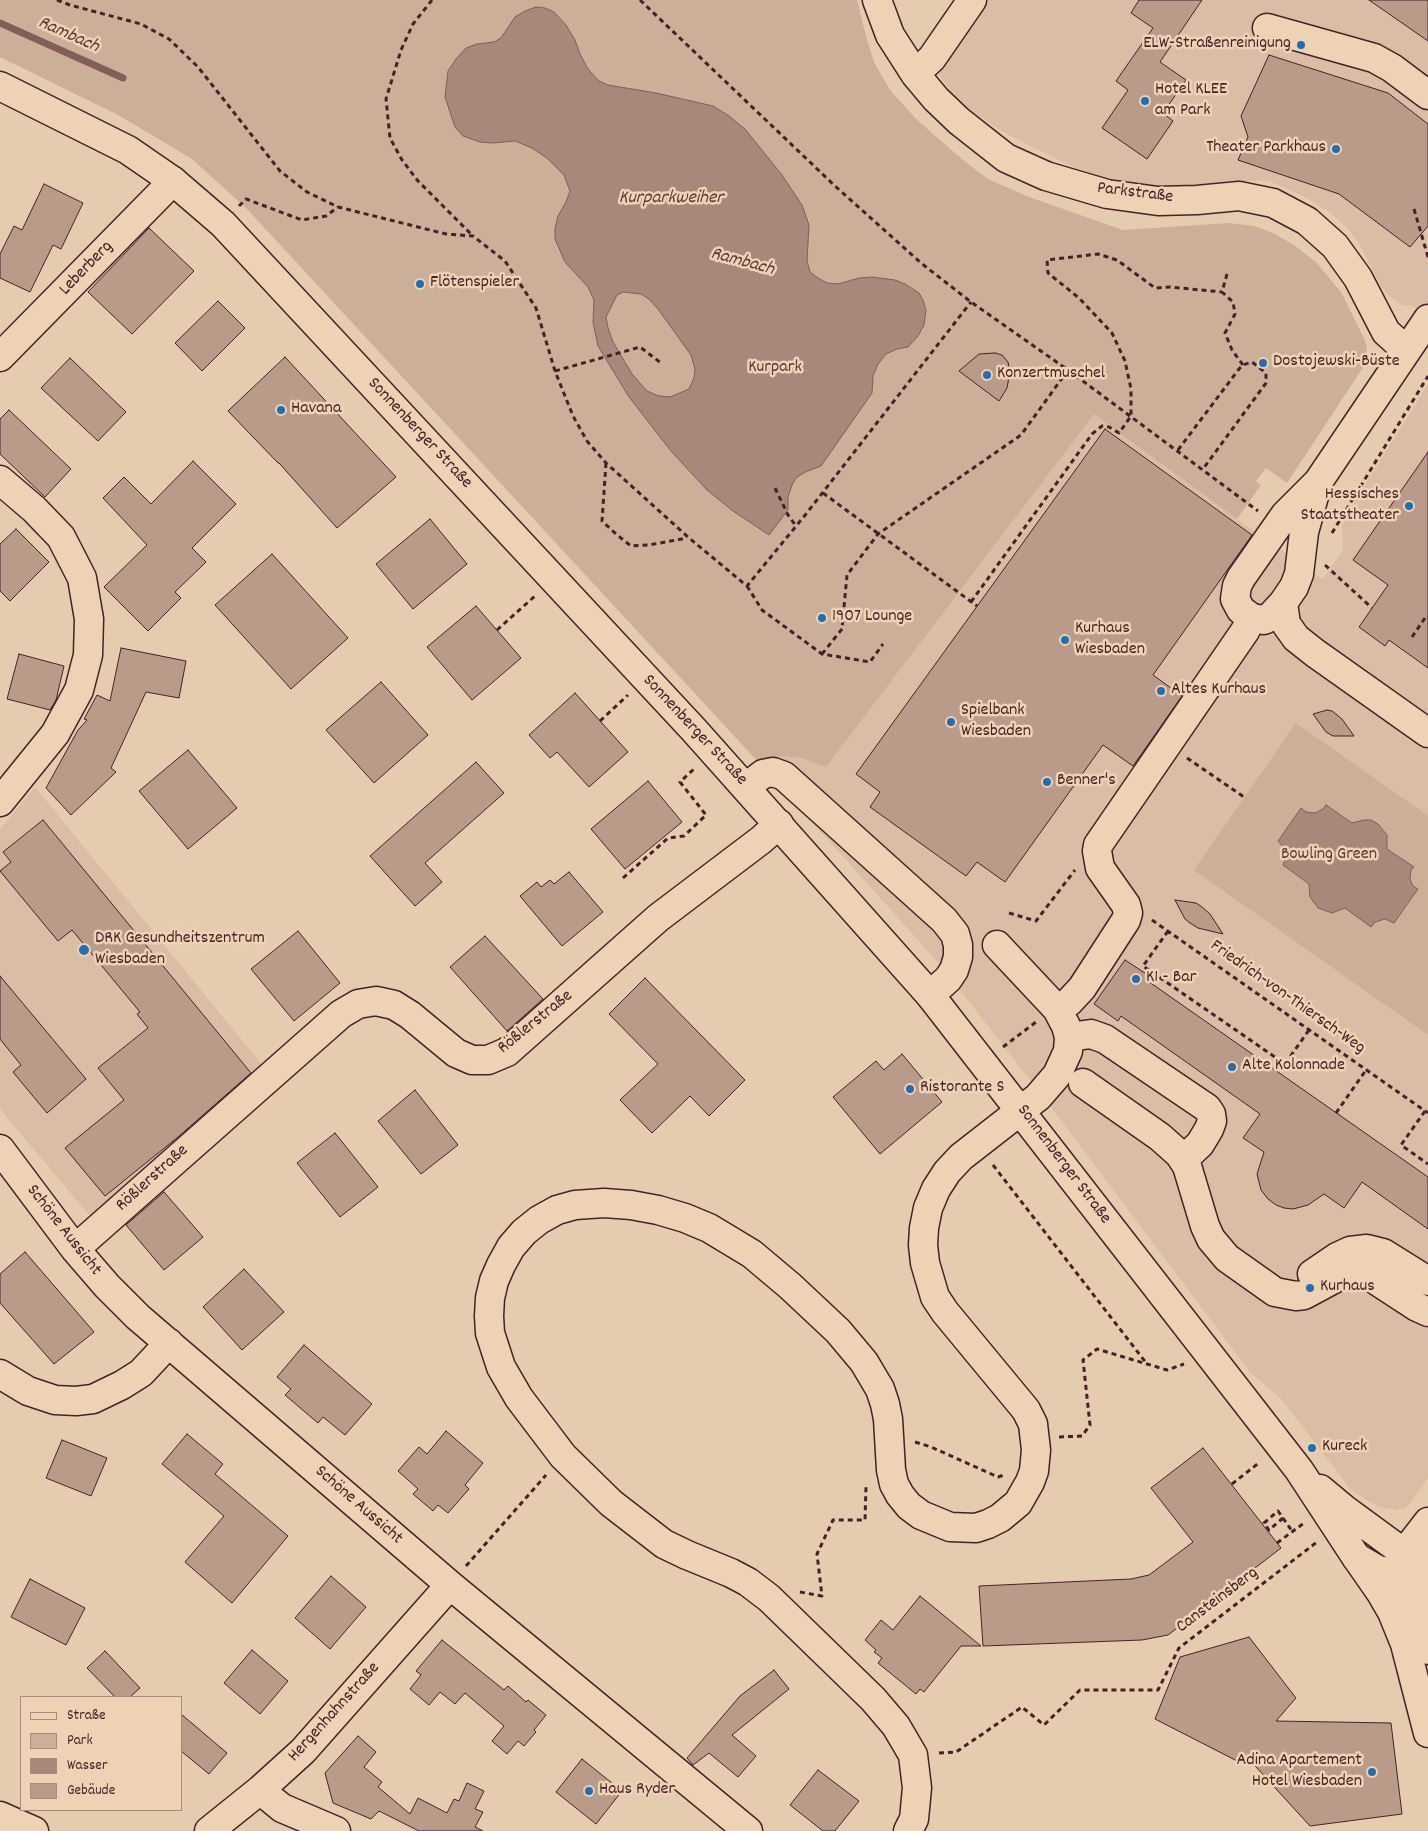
<!DOCTYPE html>
<meta charset="utf-8">
<style>
body{margin:0}
#map{position:relative;width:1428px;height:1831px;overflow:hidden;background:#e6ccaf;font-family:Dekko,sans-serif}
canvas{display:block}
.legend{position:absolute;left:20px;top:1696px;width:162px;height:115px;box-sizing:border-box;background:#edd3b4;border:1px solid #ac8b7d;margin:0;padding:6px 9px;list-style:none;font-size:15px;color:#4a1f2b}
.legend li{display:flex;align-items:center;gap:10px;height:25px}
.legend b{width:25px;border:1px solid #ac8b7d}
</style>
<div id="map">
<canvas width="1428" height="1831"></canvas>
<ul class="legend">
<li><b style="height:6px;background:#edd3b4"></b>Straße</li>
<li><b style="height:14px;background:#ccaf99"></b>Park</li>
<li><b style="height:14px;background:#a9877a"></b>Wasser</li>
<li><b style="height:14px;background:#ba9b8a"></b>Gebäude</li>
</ul>
</div>
<script>
const g = document.querySelector('canvas').getContext('2d');
g.lineJoin = 'round';
function paint(path, color) { g.fillStyle = color; g.fill(path, 'evenodd'); }
const shape = rows => new Path2D(rows.map(r => 'M' + r).join(''));
function strokePath(path, color, width, dash) { g.strokeStyle = color; g.lineWidth = width; g.lineCap = dash ? 'butt' : 'round'; g.setLineDash(dash || []); g.stroke(path); }
function label(font, color, halo, rows, align = 'center') {
  g.font = font + ' Dekko,sans-serif'; g.lineWidth = 5; g.setLineDash([]); g.textBaseline = 'middle'; g.strokeStyle = halo; g.fillStyle = color; for (const [text, x, y, turn = 0] of rows) {
    g.save(); g.translate(x, y); g.rotate((+turn || 0) * Math.PI / 180); g.textAlign = isNaN(turn) ? turn : align; if (halo) g.strokeText(text, 0, 0); g.fillText(text, 0, 0); g.restore();
  }
}
const built = shape([
 [979,0,1428,0,1428,315,1411,305,1404,306,1391,298,1380,285,1360,245,1348,229,1331,213,1303,196,1269,181,1229,181,1175,187,1143,185,1099,176,1067,164,1034,148,1003,132,972,111,951,91,933,67],
 [1428,384,1428,1477,1409,1505,1405,1508,1396,1510,1379,1507,1352,1491,1282,1400,1250,1372,1051,1107,942,967,761,765,780,756,802,758,826,766,1094,413,1237,519,1323,579,1343,550,1342,527,1347,514],
 [35,787,267,1071,93,1220,0,1109,0,829]
]);
const green = shape([
 [0,0,857,0,866,36,874,62,890,90,916,119,963,160,988,179,1029,197,1123,230,1229,223,1254,226,1273,233,1294,245,1316,262,1341,292,1364,338,1367,348,1366,359,1364,366,1287,483,1266,468,1256,481,1261,485,1237,519,1094,414,826,767,802,758,780,756,761,765,247,209,192,159,120,116,0,57],
 [1296,723,1428,816,1428,1035,1194,870]
]);
const water = shape([
 [536,7,545,8,554,12,566,25,575,40,580,54,588,69,599,81,608,85,656,93,713,106,729,116,745,129,782,175,802,205,809,225,807,261,810,272,818,278,827,283,838,284,859,278,872,277,895,280,905,284,919,293,923,300,926,310,924,325,918,336,908,347,897,349,886,354,878,364,873,376,872,393,821,466,805,472,796,478,792,485,788,497,788,510,769,535,733,511,707,490,671,451,629,397,598,346,593,322,594,300,588,287,565,262,555,239,555,229,558,216,566,202,570,191,564,175,547,158,532,148,515,141,493,143,480,142,463,136,455,127,445,97,448,71,456,59,466,48,477,44,494,42,501,38,515,17,525,11,536,7],
 [623,292,641,294,649,299,658,309,691,355,695,369,694,378,689,389,670,397,659,396,647,391,632,374,613,342,608,328,606,317,617,295,623,292],
 [1326,805,1352,823,1364,820,1371,820,1378,824,1387,835,1387,849,1414,867,1411,870,1410,879,1413,886,1418,889,1394,923,1385,919,1375,922,1371,927,1345,908,1332,913,1318,908,1310,897,1309,884,1283,865,1285,860,1286,850,1278,841,1301,808,1306,812,1315,813,1323,809,1326,805]
]);
const stream = shape([
 [0,23,123,78]
]);
const building = shape([
 [1139,0,1202,0,1160,62,1186,80,1163,113,1173,121,1147,159,1102,128,1128,90,1116,81,1153,28,1131,13,1139,0],
 [1369,0,1428,0,1428,41,1369,0],
 [1269,55,1388,93,1428,124,1428,226,1410,247,1339,194,1238,160,1248,137,1241,116,1269,55],
 [44,184,83,203,61,249,53,245,30,292,0,278,0,254,14,226,22,230,44,184],
 [149,228,194,271,132,334,88,292,149,228],
 [218,301,245,328,202,371,175,343,218,301],
 [995,353,1002,355,1008,362,1010,372,1007,388,999,401,959,371,979,354,995,353],
 [285,357,396,477,337,528,279,463,278,463,228,411,285,357],
 [70,358,126,412,98,441,41,388,70,358],
 [9,410,71,469,45,497,0,454,0,419,9,410],
 [1105,429,1252,535,1153,675,1182,696,1133,766,1103,745,1005,882,977,862,966,876,870,807,880,792,856,774,1105,429],
 [1428,452,1428,668,1389,640,1385,646,1359,627,1388,585,1353,560,1428,452],
 [193,461,236,504,192,548,206,562,175,592,181,598,148,631,104,587,147,545,103,498,124,477,151,504,193,461],
 [430,519,467,564,413,609,376,564,430,519],
 [16,529,49,562,10,601,0,591,0,544,16,529],
 [272,554,348,638,291,689,215,605,272,554],
 [476,606,521,658,472,700,427,647,476,606],
 [121,648,186,661,179,698,146,692,111,768,116,772,71,815,46,788,78,730,87,720,84,719,97,695,110,701,121,648],
 [19,654,64,666,56,700,50,710,7,699,19,654],
 [381,682,428,735,374,783,326,730,381,682],
 [575,693,628,752,589,787,557,752,550,758,529,735,575,693],
 [1327,710,1332,711,1342,719,1354,736,1333,736,1326,732,1313,714,1327,710],
 [188,750,237,808,188,849,139,791,188,750],
 [476,762,504,793,425,863,442,882,415,906,370,856,476,762],
 [648,781,682,822,625,869,591,829,648,781],
 [43,820,251,1073,178,1137,105,1196,65,1148,124,1100,98,1068,148,1028,137,1014,140,1012,72,930,58,941,0,871,11,862,3,852,43,820],
 [569,872,603,912,562,946,520,896,537,882,541,887,550,880,554,884,569,872],
 [1175,900,1196,903,1202,907,1210,914,1223,934,1198,928,1190,923,1185,919,1175,900],
 [298,931,340,983,294,1021,251,969,298,931],
 [485,936,543,999,507,1031,450,967,485,936],
 [1125,960,1148,975,1145,979,1428,1177,1428,1229,1362,1182,1344,1208,1324,1194,1308,1205,1293,1209,1284,1208,1276,1205,1268,1199,1261,1190,1257,1174,1264,1152,1243,1138,1260,1114,1121,1016,1118,1021,1094,1004,1125,960],
 [0,976,86,1079,47,1113,13,1072,21,1065,0,1039,0,976],
 [645,978,745,1080,709,1116,690,1096,652,1133,620,1100,658,1064,609,1014,645,978],
 [902,1054,942,1102,880,1154,833,1097,876,1061,884,1070,902,1054],
 [415,1090,458,1145,421,1174,378,1121,415,1090],
 [335,1133,378,1187,340,1217,297,1163,335,1133],
 [164,1192,203,1237,164,1270,126,1225,164,1192],
 [25,1252,94,1332,54,1364,0,1303,0,1274,25,1252],
 [244,1269,284,1312,242,1350,203,1307,244,1269],
 [304,1345,372,1404,345,1435,323,1417,318,1423,285,1395,291,1389,277,1377,304,1345],
 [446,1431,483,1463,465,1485,469,1489,448,1513,438,1505,433,1511,413,1494,418,1489,398,1471,419,1447,427,1454,446,1431],
 [187,1434,223,1464,215,1474,288,1536,232,1603,185,1562,224,1516,162,1464,187,1434],
 [62,1440,107,1458,91,1496,46,1478,62,1440],
 [1203,1448,1281,1548,1168,1635,1142,1640,983,1646,979,1586,1131,1579,1149,1575,1193,1542,1151,1488,1203,1448],
 [331,1576,366,1607,330,1649,295,1618,331,1576],
 [30,1579,85,1608,66,1645,11,1617,30,1579],
 [920,1596,981,1646,961,1646,924,1692,920,1689,916,1694,878,1663,882,1658,874,1652,876,1650,865,1640,881,1620,893,1630,920,1596],
 [1249,1637,1296,1698,1276,1721,1391,1723,1402,1814,1310,1826,1246,1756,1241,1763,1155,1719,1180,1657,1249,1637],
 [442,1640,504,1690,508,1686,526,1702,528,1700,546,1715,534,1730,536,1732,524,1746,518,1741,507,1754,492,1741,504,1726,465,1693,455,1704,440,1692,429,1705,410,1689,421,1675,416,1671,442,1640],
 [252,1650,288,1681,260,1714,224,1683,252,1650],
 [105,1651,140,1688,130,1697,115,1697,87,1668,105,1651],
 [774,1670,789,1689,732,1735,756,1756,738,1777,709,1753,693,1765,687,1758,740,1696,774,1670],
 [181,1714,227,1753,209,1774,181,1751,181,1714],
 [358,1736,376,1752,364,1767,382,1782,378,1787,410,1814,418,1798,447,1813,454,1799,459,1801,467,1783,484,1791,475,1809,483,1812,475,1827,483,1831,419,1831,379,1811,371,1819,333,1803,325,1773,358,1736],
 [582,1759,622,1791,596,1824,556,1792,582,1759],
 [818,1770,859,1801,835,1831,823,1831,790,1805,818,1770]
]);
const path = shape([
 [57,0,70,5,141,24,169,39,198,67,280,171,307,192,338,207,446,234,473,236,505,261,536,308,555,371,573,416,587,441,606,463,688,537,747,586,806,514,971,302],
 [432,0,413,24,401,50,386,99,390,138,402,160,418,181,473,236],
 [640,0,835,186,921,263,971,302,1068,370,1258,511],
 [239,206,246,199,302,220,326,216,338,207],
 [1414,209,1428,257],
 [1227,274,1222,292,1233,302,1235,314,1225,333,1232,350,1243,365],
 [555,371,640,347,661,363],
 [1178,450,1239,369,1243,365,1252,362,1266,373,1266,383,1203,469],
 [606,463,602,521,616,534,631,546,649,545,687,538],
 [775,488,788,515,796,526],
 [823,493,977,606],
 [1332,533,1428,376],
 [1325,565,1372,608],
 [747,586,762,610,822,654,870,662,883,644],
 [971,602,1092,434,1102,426,1109,427,1119,433,1131,416,1131,389,1125,361,1112,333,1079,298,1048,273,1047,260,1098,254,1117,260,1155,288,1170,287,1222,292],
 [497,630,535,596],
 [1412,637,1427,615],
 [822,654,842,629,847,575,878,534,1021,435,1068,370],
 [600,721,628,695],
 [1187,758,1244,797],
 [623,878,668,838,684,836,706,815,680,782,695,768],
 [1009,913,1036,921,1075,870],
 [1152,920,1428,1113],
 [1168,931,1143,966,1285,1064,1309,1030],
 [1003,1047,1036,1022],
 [1425,1111,1401,1145,1428,1164],
 [1336,1113,1366,1070],
 [993,1165,1147,1364],
 [1059,1437,1082,1436,1090,1425,1083,1360,1097,1349,1167,1370,1184,1364],
 [915,1442,931,1447,998,1477,1004,1475],
 [1232,1484,1260,1462],
 [1283,1518,1269,1530,1264,1523,1278,1511,1283,1518,1292,1531],
 [1277,1543,1304,1523],
 [466,1566,546,1475],
 [800,1592,822,1596,817,1554,833,1520,865,1520,866,1486],
 [939,1753,956,1752,1022,1707,1044,1725,1080,1690,1158,1690,1179,1648,1317,1542]
]);
const minor = shape([
 [877,0,890,35,915,74,936,99,959,121,1006,158,1046,176,1107,194,1158,201,1197,200,1239,196,1273,203,1307,221,1335,246,1358,278,1386,332,1406,350],
 [1267,28,1374,58,1392,68,1428,95],
 [915,74,932,58,972,0],
 [0,357,173,181],
 [0,480,34,509,61,537,82,578,89,619,88,655,79,690,55,734,0,802],
 [1318,482,1304,532,1299,574,1294,587,1283,603,1270,617,1264,620,1252,618,1241,610,1235,599,1237,586,1241,578,1285,515,1318,482,1428,319],
 [1283,603,1286,624,1296,638,1315,653,1428,733],
 [746,787,763,774,773,772,784,776,944,920,955,934,958,945,958,957,954,970,948,979,930,995],
 [1057,1009,1069,1002,1082,988,1126,920,1128,913,1126,905,1100,868,1097,851,1098,845,1245,631,1252,618],
 [1069,1037,1091,1034,1105,1039,1207,1108,1211,1114,1212,1121,1209,1129,1200,1144,1183,1160],
 [1083,1083,1160,1137,1179,1154,1187,1166,1205,1226,1211,1239,1227,1258,1275,1292,1296,1296,1304,1295,1343,1274,1351,1272,1359,1272,1368,1275,1417,1307,1428,1312],
 [0,1149,75,1249,107,1286,138,1317,450,1585,748,1831],
 [75,1249,341,1014,358,1004,376,1001,394,1005,410,1015,456,1053,472,1060,488,1060,507,1052,658,918,761,840,779,824],
 [1312,1274,1337,1257,1350,1251,1367,1249,1383,1253,1428,1281],
 [0,1374,28,1391,55,1400,76,1401,93,1399,122,1385,141,1373,169,1343],
 [1356,1557,1381,1593,1392,1612,1405,1644,1428,1733],
 [1405,1644,1398,1574,1404,1553,1417,1569,1422,1592,1428,1650],
 [260,1790,282,1808,336,1831],
 [0,1816,34,1831],
 [209,1831,260,1790,303,1751,450,1585],
 [908,1831,914,1819,917,1788,913,1755,896,1726,873,1699,769,1598,748,1582,731,1573,687,1555,664,1544,611,1503,563,1456,519,1398,501,1367,490,1333,489,1316,490,1298,494,1281,501,1265,511,1247,524,1232,539,1220,557,1210,575,1205,604,1203,631,1205,658,1210,685,1218,709,1228,752,1254,790,1286,838,1331,864,1362,880,1389,885,1404,888,1419,891,1470,894,1484,900,1495,909,1506,921,1515,950,1527,976,1528,988,1524,1000,1518,1018,1503,1030,1482,1034,1471,1036,1450,1033,1424,1026,1410,945,1312,935,1297,925,1263,923,1245,924,1228,928,1208,936,1189,947,1172,961,1157,1038,1097,1057,1075,1068,1051,1069,1037,1066,1026,1057,1009,997,945]
]);
const major = shape([
 [0,86,128,150,173,181,223,224,694,730,930,995,1299,1470,1356,1557,1378,1570,1398,1574,1407,1573,1417,1569,1428,1555],
 [1320,1489,1344,1509,1404,1553,1428,1522]
]);
const markers = [
 [1301,45,5,"#1f6fb2"],
 [1145,101,5,"#1f6fb2"],
 [1336,149,5,"#1f6fb2"],
 [420,284,5,"#1f6fb2"],
 [1263,363,5,"#1f6fb2"],
 [987,375,5,"#1f6fb2"],
 [281,410,5,"#1f6fb2"],
 [1409,506,5,"#1f6fb2"],
 [822,618,5,"#1f6fb2"],
 [1065,640,5,"#1f6fb2"],
 [1161,691,5,"#1f6fb2"],
 [951,722,5,"#1f6fb2"],
 [1047,782,5,"#1f6fb2"],
 [84,950,6,"#1f6fb2"],
 [1136,979,5,"#1f6fb2"],
 [1232,1067,5,"#1f6fb2"],
 [910,1089,5,"#1f6fb2"],
 [1310,1288,5,"#1f6fb2"],
 [1312,1448,5,"#1f6fb2"],
 [1372,1772,5,"#1f6fb2"],
 [589,1791,5,"#1f6fb2"]
];
const poiNames = [
 ["ELW-Straßenreinigung",1291,45,"right"],
 ["Hotel KLEE",1155,91],
 ["am Park",1155,112],
 ["Theater Parkhaus",1326,149,"right"],
 ["Flötenspieler",430,284],
 ["Dostojewski-Büste",1273,363],
 ["Konzertmuschel",997,375],
 ["Havana",291,410],
 ["Hessisches",1399,496,"right"],
 ["Staatstheater",1399,517,"right"],
 ["1907 Lounge",832,618],
 ["Kurhaus",1075,630],
 ["Wiesbaden",1075,651],
 ["Altes Kurhaus",1171,691],
 ["Spielbank",961,712],
 ["Wiesbaden",961,733],
 ["Benner's",1057,782],
 ["DRK Gesundheitszentrum",95,940],
 ["Wiesbaden",95,961],
 ["K1 - Bar",1146,979],
 ["Alte Kolonnade",1242,1067],
 ["Ristorante S",920,1089],
 ["Kurhaus",1320,1288],
 ["Kureck",1322,1448],
 ["Adina Apartement",1362,1762,"right"],
 ["Hotel Wiesbaden",1362,1783,"right"],
 ["Haus Ryder",599,1791]
];
const streetNames = [
 ["Parkstraße",1135,194,7],
 ["Leberberg",87,269,-46],
 ["Sonnenberger Straße",419,434,47],
 ["Sonnenberger Straße",694,731,47],
 ["Friedrich-von-Thiersch-Weg",1287,998,35],
 ["Rößlerstraße",536,1023,-39],
 ["Sonnenberger Straße",1063,1165,53],
 ["Rößlerstraße",153,1179,-42],
 ["Schöne Aussicht",63,1231,52],
 ["Schöne Aussicht",358,1506,41],
 ["Cansteinsberg",1218,1601,-37],
 ["Hergenhahnstraße",335,1713,-48]
];
const parkNames = [
 ["Kurpark",775,369],
 ["Bowling Green",1329,856]
];
const waterNames = [
 ["Rambach",68,36,24],
 ["Kurparkweiher",671,199],
 ["Rambach",742,263,15]
];
paint(built, '#d9bda4');
paint(green, '#ccaf99');
paint(water, '#a9877a');
strokePath(water, '#835d5a', 1);
strokePath(stream, '#835d5a', 7);
paint(building, '#ba9b8a');
strokePath(building, '#4a1f2b', 1);
strokePath(minor, '#4a1f2b', 31);
strokePath(major, '#4a1f2b', 31);
strokePath(path, '#4a1f2b', 3, [5, 4]);
strokePath(minor, '#edd3b4', 28);
strokePath(major, '#edd3b4', 28);
for (const [x, y, r, color] of markers) { const dot = new Path2D(); dot.arc(x, y, r, 0, 2 * Math.PI); g.fillStyle = color; g.fill(dot); strokePath(dot, '#edd3b4', 2); }
label('18px', '#4a1f2b', '#edd3b4', poiNames, 'left');
label('18px', '#4a1f2b', '#edd3b4', streetNames);
label('18px', '#5e353c', '#edd3b4', parkNames);
label('italic 19px', '#62393f', '#edd3b4', waterNames);
</script>
